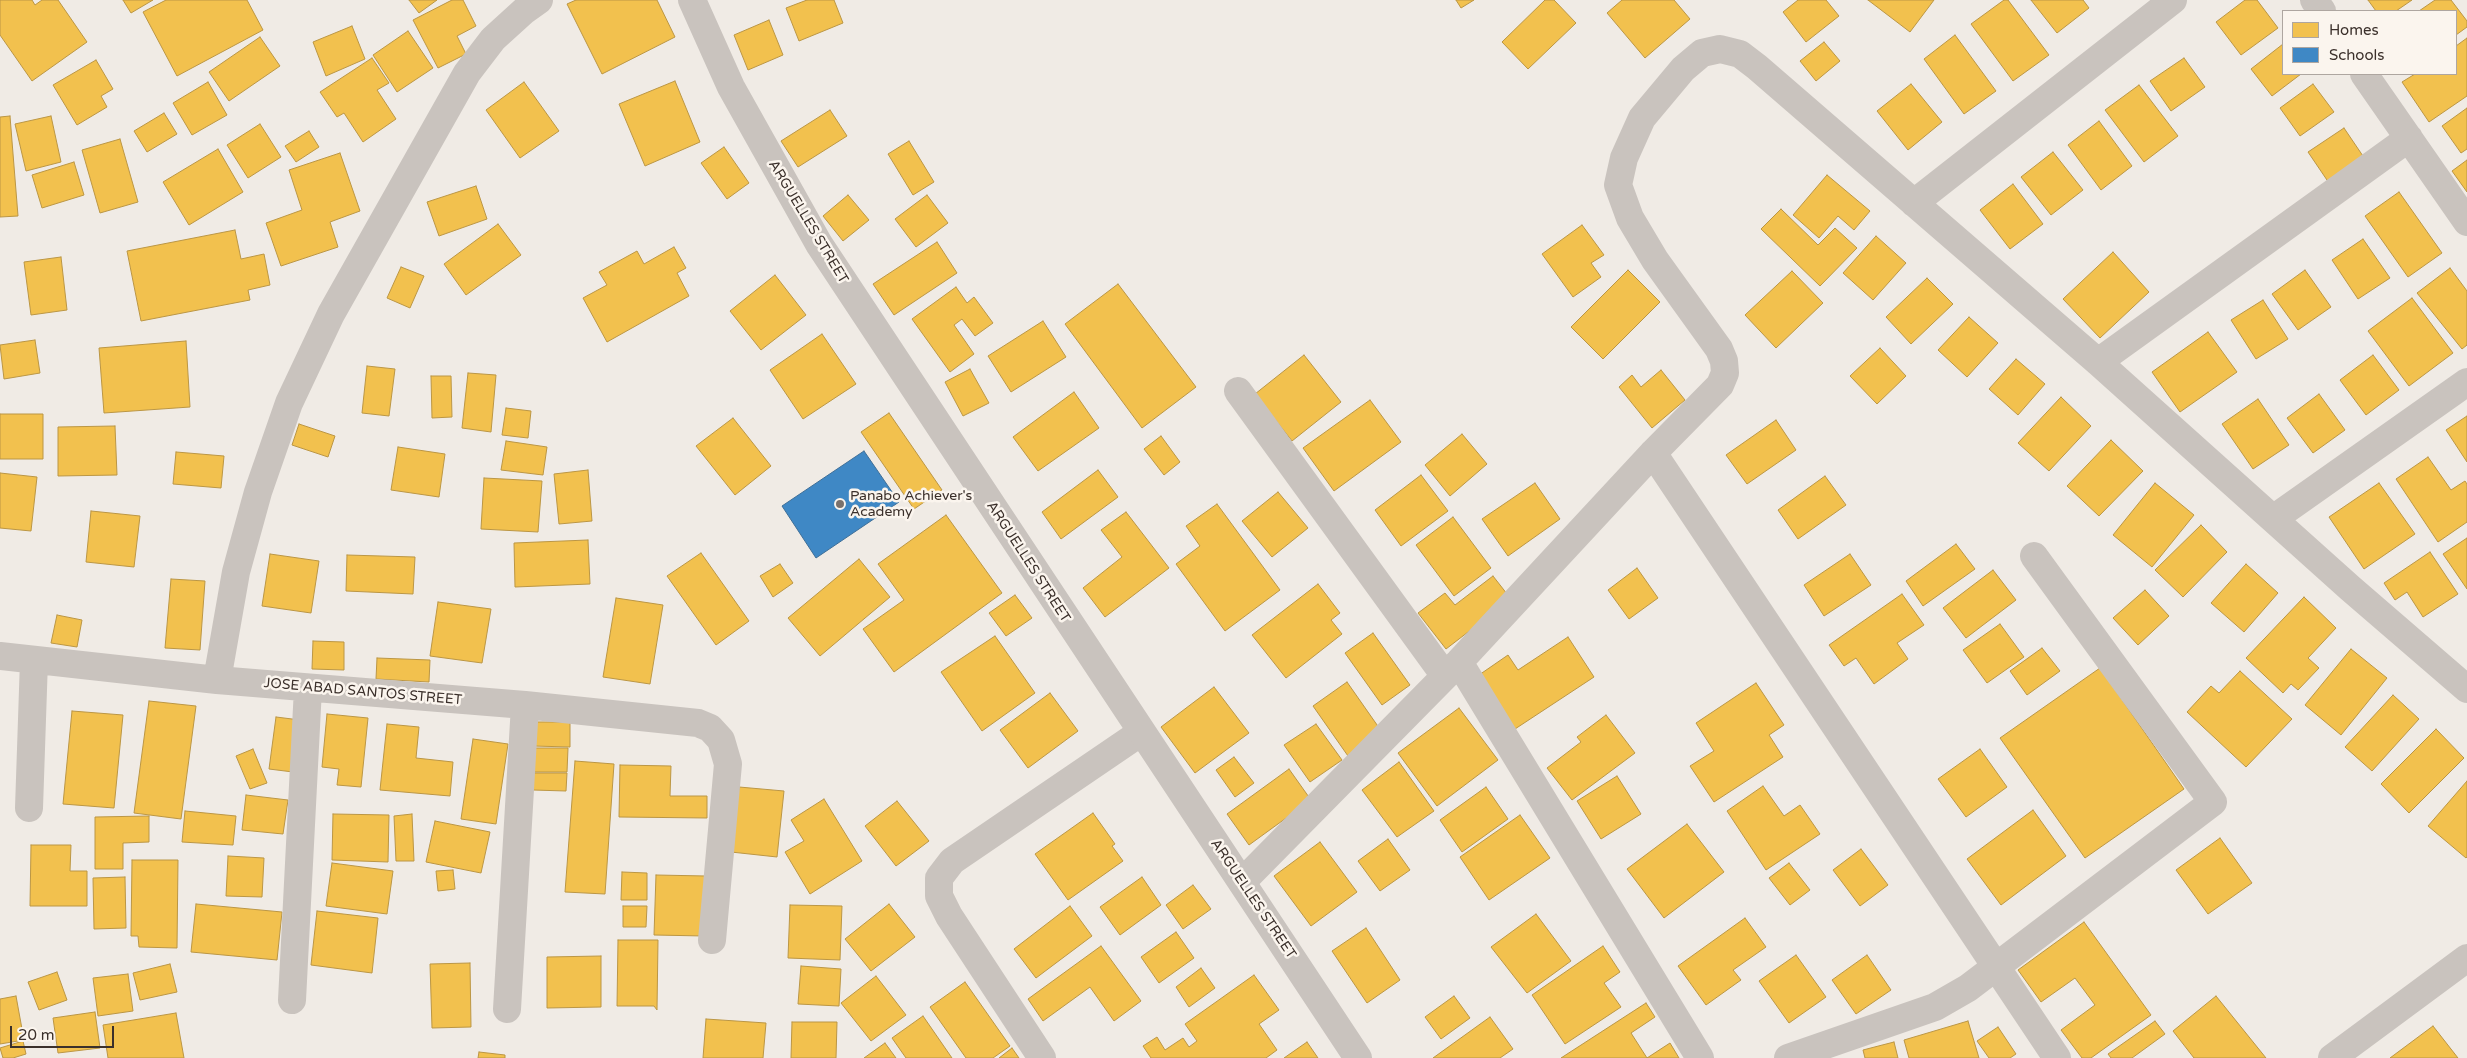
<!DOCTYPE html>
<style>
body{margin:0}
#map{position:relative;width:2467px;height:1058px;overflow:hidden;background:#f0ebe5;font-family:"Varela Round",sans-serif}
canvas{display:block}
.legend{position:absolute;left:2282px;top:10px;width:175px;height:65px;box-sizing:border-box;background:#fbf5ee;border:1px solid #aea6a0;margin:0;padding:6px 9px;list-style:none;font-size:15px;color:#3b302b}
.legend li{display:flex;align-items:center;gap:10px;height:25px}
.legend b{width:25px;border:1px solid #aea6a0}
.scale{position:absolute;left:10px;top:1026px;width:104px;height:22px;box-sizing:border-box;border:2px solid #3b302b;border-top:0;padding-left:6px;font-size:15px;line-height:18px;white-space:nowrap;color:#3b302b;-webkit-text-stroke:4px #fbf5ee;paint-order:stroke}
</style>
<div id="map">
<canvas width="2467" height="1058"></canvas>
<ul class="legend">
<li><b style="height:14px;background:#f2c14e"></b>Homes</li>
<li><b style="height:14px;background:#3f88c5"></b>Schools</li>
</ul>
<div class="scale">20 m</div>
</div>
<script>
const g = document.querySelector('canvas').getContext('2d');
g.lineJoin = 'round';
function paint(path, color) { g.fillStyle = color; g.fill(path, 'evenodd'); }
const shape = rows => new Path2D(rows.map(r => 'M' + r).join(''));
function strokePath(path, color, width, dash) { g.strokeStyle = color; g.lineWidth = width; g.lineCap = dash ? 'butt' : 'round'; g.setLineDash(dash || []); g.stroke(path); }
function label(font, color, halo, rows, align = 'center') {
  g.font = font + ' "Varela Round",sans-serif'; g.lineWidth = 5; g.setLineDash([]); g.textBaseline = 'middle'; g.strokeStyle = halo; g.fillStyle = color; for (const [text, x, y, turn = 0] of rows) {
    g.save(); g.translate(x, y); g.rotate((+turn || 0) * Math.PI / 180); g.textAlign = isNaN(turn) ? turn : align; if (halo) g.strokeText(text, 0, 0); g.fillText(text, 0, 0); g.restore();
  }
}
const homes = shape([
 [0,0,32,0,35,5,42,0,58,0,87,42,32,81,0,35,0,0],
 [123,0,153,0,131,13,123,0],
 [166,0,247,0,263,30,177,76,143,12,166,0],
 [409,0,437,0,419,13,409,0],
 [452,0,463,0,476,26,457,36,466,54,438,68,413,20,452,0],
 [576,0,657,0,675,37,602,74,567,4,576,0],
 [807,0,834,0,843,23,799,41,786,8,807,0],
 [1456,0,1474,0,1461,8,1456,0],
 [1545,0,1554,0,1576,23,1528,69,1502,42,1545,0],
 [1622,0,1674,0,1690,19,1645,58,1607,13,1622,0],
 [1798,0,1826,0,1839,16,1806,42,1783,12,1798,0],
 [1868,0,1934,0,1910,32,1868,0],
 [2004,0,2008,0,2049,55,2013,81,1971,24,2004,0],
 [2031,0,2083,0,2089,8,2057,33,2031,0],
 [2245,0,2257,0,2278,28,2241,55,2216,22,2245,0],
 [2368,0,2412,0,2396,11,2376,11,2368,0],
 [2435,0,2451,0,2467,21,2467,27,2456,35,2456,11,2419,11,2435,0],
 [769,20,783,55,748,70,734,35,769,20],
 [352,26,365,59,326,76,313,42,352,26],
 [408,31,433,68,397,92,373,55,408,31],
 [1955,35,1996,91,1964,114,1924,59,1955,35],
 [260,37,280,66,229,101,209,72,260,37],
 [2467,38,2467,96,2429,122,2402,82,2415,74,2456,74,2456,46,2467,38],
 [1824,42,1840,61,1816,81,1800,61,1824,42],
 [2283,44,2283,74,2301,74,2272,96,2251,69,2283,44],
 [372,58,389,83,377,90,396,119,363,142,344,113,337,117,320,92,372,58],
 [2184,58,2205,87,2171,111,2150,81,2184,58],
 [96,60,113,89,101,96,107,107,77,125,53,85,96,60],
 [675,81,700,142,645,166,619,104,675,81],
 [208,82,227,115,192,135,173,103,208,82],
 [524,82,559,131,520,158,486,110,524,82],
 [1911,84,1942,122,1908,150,1877,111,1911,84],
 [2313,84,2334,112,2300,136,2280,108,2313,84],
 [2139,85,2178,136,2144,162,2105,110,2139,85],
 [2467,108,2467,149,2461,153,2442,126,2467,108],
 [830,110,847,136,798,167,781,141,830,110],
 [164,113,177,134,147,152,134,131,164,113],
 [10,116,18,216,0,217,0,117,10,116],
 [51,116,61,162,26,171,15,124,51,116],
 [2099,121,2132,166,2101,190,2068,145,2099,121],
 [260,124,281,157,248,178,227,145,260,124],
 [2344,128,2365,159,2329,183,2308,152,2344,128],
 [309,131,319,147,296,162,285,146,309,131],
 [120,139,138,202,100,213,82,150,120,139],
 [909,141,934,182,913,195,888,154,909,141],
 [724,147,749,183,727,199,701,163,724,147],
 [218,149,243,192,189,225,163,182,218,149],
 [2053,152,2083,190,2051,215,2021,177,2053,152],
 [340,153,360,211,330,222,338,247,281,266,266,223,302,210,289,170,340,153],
 [2467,160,2467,192,2452,171,2467,160],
 [74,162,84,195,42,208,32,175,74,162],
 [1827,175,1870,211,1854,230,1838,216,1819,238,1793,215,1827,175],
 [2013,184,2043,224,2010,249,1980,210,2013,184],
 [476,186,487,219,439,236,427,202,476,186],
 [2399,192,2442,253,2408,277,2365,216,2399,192],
 [848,195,869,220,843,241,823,216,848,195],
 [927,195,948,223,916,247,895,219,927,195],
 [1781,209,1818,245,1835,228,1857,248,1820,286,1761,229,1781,209],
 [498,224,521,255,466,295,444,264,498,224],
 [1582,225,1604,255,1591,263,1601,277,1573,297,1542,254,1582,225],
 [235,230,241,259,264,254,270,285,248,290,250,300,141,321,127,251,235,230],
 [1876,236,1906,263,1873,300,1843,273,1876,236],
 [2363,239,2390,278,2358,299,2332,260,2363,239],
 [937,242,957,273,894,315,873,284,937,242],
 [674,247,686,268,677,273,689,296,607,342,583,298,607,285,599,272,637,251,644,264,674,247],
 [2113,252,2149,292,2100,338,2063,299,2113,252],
 [61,257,67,310,31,315,24,262,61,257],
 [401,267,424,276,410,308,387,298,401,267],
 [2450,268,2467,291,2467,345,2462,349,2417,293,2450,268],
 [1628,270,1660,302,1603,359,1571,327,1628,270],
 [2305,270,2331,307,2298,330,2272,294,2305,270],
 [1792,271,1823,303,1776,348,1745,315,1792,271],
 [775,275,806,315,761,350,730,311,775,275],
 [1927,278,1953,304,1911,344,1886,317,1927,278],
 [1118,284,1196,387,1142,428,1065,324,1118,284],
 [956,287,967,303,974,297,993,323,975,336,962,319,954,325,974,354,950,372,912,319,956,287],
 [2412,298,2453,353,2409,386,2368,331,2412,298],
 [2263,300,2288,339,2256,359,2231,320,2263,300],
 [1969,317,1998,343,1967,377,1938,350,1969,317],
 [1043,321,1066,357,1011,392,988,356,1043,321],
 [2208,332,2237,372,2180,412,2152,372,2208,332],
 [822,334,856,384,803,419,770,370,822,334],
 [35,340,40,373,4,379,0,345,35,340],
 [186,341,190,407,104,413,99,348,186,341],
 [1880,348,1906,376,1877,404,1850,376,1880,348],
 [1304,355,1341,402,1292,441,1255,394,1304,355],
 [2373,355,2399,390,2366,415,2340,380,2373,355],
 [2016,359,2045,384,2018,415,1989,389,2016,359],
 [367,366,395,369,389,416,362,413,367,366],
 [970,369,989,403,963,416,945,382,970,369],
 [1661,370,1685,400,1652,428,1619,387,1632,375,1641,387,1661,370],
 [468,373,496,375,491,432,462,428,468,373],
 [431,376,451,376,452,417,432,418,431,376],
 [1074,392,1099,428,1038,471,1013,437,1074,392],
 [2319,394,2345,430,2313,453,2287,418,2319,394],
 [2061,397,2091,426,2049,471,2018,443,2061,397],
 [2258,399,2289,445,2253,469,2222,424,2258,399],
 [1370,400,1401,442,1334,491,1303,448,1370,400],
 [506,408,531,411,528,438,502,435,506,408],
 [889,413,942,490,914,509,861,432,889,413],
 [0,414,43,414,43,459,0,459,0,414],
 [2467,416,2467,462,2446,430,2467,416],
 [733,418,771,466,735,495,696,446,733,418],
 [1776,420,1796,450,1747,484,1726,455,1776,420],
 [299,424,335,436,328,457,292,445,299,424],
 [115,426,117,475,58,476,58,427,115,426],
 [1462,434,1487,464,1450,496,1425,465,1462,434],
 [1161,436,1180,462,1164,475,1144,449,1161,436],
 [2111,440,2143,471,2099,516,2067,486,2111,440],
 [506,441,547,447,543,475,501,470,506,441],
 [398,447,445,454,439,497,391,490,398,447],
 [176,452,224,456,221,488,173,484,176,452],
 [2428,457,2451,490,2465,481,2467,484,2467,522,2438,542,2396,479,2428,457],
 [588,470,592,521,559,524,554,474,588,470],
 [1098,470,1118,497,1061,539,1042,512,1098,470],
 [0,473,37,477,31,531,0,528,0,473],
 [1421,475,1448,511,1401,546,1375,510,1421,475],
 [1825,476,1846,505,1798,539,1778,510,1825,476],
 [484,478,542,481,538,532,481,529,484,478],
 [1535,483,1560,519,1508,556,1482,519,1535,483],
 [2155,483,2194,515,2152,567,2113,535,2155,483],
 [2379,483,2415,534,2364,569,2329,517,2379,483],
 [1278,492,1308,528,1272,557,1242,521,1278,492],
 [1217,504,1280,590,1225,631,1176,564,1200,546,1186,526,1217,504],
 [91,511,140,516,134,567,86,562,91,511],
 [1126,512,1169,568,1105,617,1083,588,1122,557,1101,530,1126,512],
 [946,515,1002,593,894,672,863,629,904,600,878,564,946,515],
 [1453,517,1491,568,1454,596,1416,545,1453,517],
 [2201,525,2227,552,2183,597,2155,570,2201,525],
 [2467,538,2467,589,2443,554,2467,538],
 [588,540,590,584,515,587,514,543,588,540],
 [1956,544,1975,569,1923,606,1906,581,1956,544],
 [2430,552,2458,594,2423,617,2407,592,2395,600,2384,583,2430,552],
 [701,553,749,621,716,645,667,576,701,553],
 [270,554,319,561,311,613,262,606,270,554],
 [1850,554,1871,585,1824,616,1804,585,1850,554],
 [347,555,415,557,413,594,346,591,347,555],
 [859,559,890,597,820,656,788,618,859,559],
 [780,564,793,583,773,597,760,576,780,564],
 [2246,564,2278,593,2244,632,2211,603,2246,564],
 [1637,568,1658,598,1629,619,1608,590,1637,568],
 [1993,570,2016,600,1966,638,1943,608,1993,570],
 [1493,576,1511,599,1446,649,1418,613,1445,593,1455,605,1493,576],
 [171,579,205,581,200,650,165,648,171,579],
 [1318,584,1340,613,1331,620,1342,634,1286,678,1252,635,1318,584],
 [2145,590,2169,616,2138,645,2113,618,2145,590],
 [1902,594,1924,625,1897,643,1908,659,1874,684,1856,658,1844,666,1829,645,1902,594],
 [1015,595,1032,618,1006,636,989,613,1015,595],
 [2304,597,2336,628,2308,658,2319,668,2298,690,2291,684,2283,693,2246,658,2304,597],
 [616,598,663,605,650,684,603,677,616,598],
 [438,602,491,609,482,663,430,656,438,602],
 [57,615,82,620,77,647,51,643,57,615],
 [2000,624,2024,657,1987,683,1963,650,2000,624],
 [1373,633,1410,685,1382,705,1345,653,1373,633],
 [995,636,1035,693,982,731,941,672,995,636],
 [1568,637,1594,677,1515,729,1479,675,1508,655,1518,670,1568,637],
 [313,641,344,642,344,670,312,669,313,641],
 [2042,648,2060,671,2027,695,2010,671,2042,648],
 [2351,649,2387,678,2341,735,2305,705,2351,649],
 [377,658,430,660,429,682,376,679,377,658],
 [2100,668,2184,789,2085,858,2000,738,2100,668],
 [2240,671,2292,719,2246,767,2187,712,2211,686,2219,693,2240,671],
 [1347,682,1382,732,1348,756,1313,706,1347,682],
 [1756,683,1784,725,1769,735,1783,757,1714,802,1690,766,1714,751,1696,723,1756,683],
 [1214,687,1249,733,1195,773,1161,727,1214,687],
 [1050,693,1078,731,1028,768,1000,730,1050,693],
 [2393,695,2419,719,2372,771,2345,747,2393,695],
 [149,701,196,706,181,819,134,813,149,701],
 [1459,708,1498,760,1437,806,1398,753,1459,708],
 [72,711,123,715,114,808,63,804,72,711],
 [327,714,368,718,361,787,337,785,339,769,322,767,327,714],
 [1606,715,1635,753,1572,800,1547,768,1581,742,1577,737,1606,715],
 [276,717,300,720,293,772,269,769,276,717],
 [534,722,570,722,570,747,533,746,534,722],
 [387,724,419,727,416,758,453,762,450,796,380,790,387,724],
 [1316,724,1342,760,1310,782,1284,745,1316,724],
 [2436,729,2464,758,2409,813,2381,784,2436,729],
 [473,739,508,744,496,824,461,819,473,739],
 [534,748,568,748,567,772,533,772,534,748],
 [253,749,267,783,250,789,236,756,253,749],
 [1980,749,2007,787,1966,817,1938,779,1980,749],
 [1234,757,1254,783,1235,797,1216,770,1234,757],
 [575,761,614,764,605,894,565,892,575,761],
 [1399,762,1434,811,1397,837,1362,790,1399,762],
 [620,765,671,766,670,796,707,796,707,818,619,817,620,765],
 [1289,769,1311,800,1249,845,1227,814,1289,769],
 [533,773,567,773,566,791,533,790,533,773],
 [1617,776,1641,814,1601,839,1577,801,1617,776],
 [2467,781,2467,857,2466,858,2428,826,2467,781],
 [1763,786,1784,816,1800,805,1820,834,1766,870,1727,811,1763,786],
 [739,787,784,791,777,857,731,852,739,787],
 [1486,787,1508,819,1462,852,1440,820,1486,787],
 [246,795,288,800,283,834,242,830,246,795],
 [824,799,862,861,810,894,785,852,804,841,791,820,824,799],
 [897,801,929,841,896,866,865,826,897,801],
 [2033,810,2066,856,2001,905,1967,859,2033,810],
 [185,811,236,816,233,845,182,842,185,811],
 [1093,813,1115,844,1112,846,1123,861,1068,900,1035,854,1093,813],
 [333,814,389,815,388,862,332,860,333,814],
 [412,814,414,861,396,861,394,816,412,814],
 [1520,815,1550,858,1489,900,1460,857,1520,815],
 [149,816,149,842,123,843,123,869,95,869,95,817,149,816],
 [435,821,490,832,481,873,426,862,435,821],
 [1687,824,1724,872,1664,918,1627,869,1687,824],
 [2220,838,2252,883,2208,914,2176,870,2220,838],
 [1388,839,1410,870,1380,891,1358,861,1388,839],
 [1320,842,1357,892,1311,926,1274,876,1320,842],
 [31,845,71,845,70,871,87,871,87,906,30,906,31,845],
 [1861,849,1888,885,1860,906,1833,870,1861,849],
 [228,856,264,858,262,897,226,896,228,856],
 [132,860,178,860,177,948,139,947,138,936,131,936,132,860],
 [332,863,393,871,387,914,326,906,332,863],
 [1789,863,1810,890,1790,905,1769,878,1789,863],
 [453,870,455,889,438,891,436,871,453,870],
 [622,872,647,873,647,900,621,900,622,872],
 [656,875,706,876,704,936,654,935,656,875],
 [125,877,126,928,94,929,93,878,125,877],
 [1142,877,1161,905,1120,935,1100,907,1142,877],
 [1193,885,1211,909,1183,929,1166,905,1193,885],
 [196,904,282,912,277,960,191,952,196,904],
 [889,904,915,937,871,971,845,939,889,904],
 [790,905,842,906,840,960,788,958,790,905],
 [623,906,647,906,646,927,623,927,623,906],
 [1070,906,1092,936,1036,978,1014,949,1070,906],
 [317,911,378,918,372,973,311,965,317,911],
 [1536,914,1571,961,1527,993,1491,947,1536,914],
 [1745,918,1766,947,1733,970,1741,980,1706,1005,1678,966,1745,918],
 [2084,922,2151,1015,2091,1058,2082,1058,2061,1030,2095,1005,2075,978,2041,1002,2018,970,2084,922],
 [1366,928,1400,980,1367,1003,1332,951,1366,928],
 [1176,932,1194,958,1159,983,1141,957,1176,932],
 [618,940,658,940,657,1010,654,1006,617,1006,618,940],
 [1101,946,1141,1001,1114,1021,1090,987,1043,1021,1028,999,1101,946],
 [1603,946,1620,972,1604,983,1621,1007,1565,1044,1532,995,1603,946],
 [1796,955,1826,997,1789,1023,1759,981,1796,955],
 [1867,955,1891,990,1856,1014,1832,980,1867,955],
 [601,956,601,1007,547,1008,547,957,601,956],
 [470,963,471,1027,432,1028,430,964,470,963],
 [170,964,177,992,140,1000,133,973,170,964],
 [801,966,841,969,839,1006,798,1004,801,966],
 [1201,968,1215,988,1189,1007,1176,987,1201,968],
 [57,972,67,1000,39,1010,28,982,57,972],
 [128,974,133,1011,98,1016,93,978,128,974],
 [1254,975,1279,1010,1259,1024,1277,1050,1266,1058,1151,1058,1143,1046,1157,1037,1165,1050,1183,1038,1189,1047,1197,1041,1185,1024,1254,975],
 [876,976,906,1015,871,1041,841,1003,876,976],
 [965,982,1010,1046,993,1058,966,1058,930,1007,965,982],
 [16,996,24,1040,0,1044,0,999,16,996],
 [1454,996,1470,1018,1441,1039,1425,1017,1454,996],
 [2216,996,2266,1058,2194,1058,2173,1031,2216,996],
 [1646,1003,1655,1017,1631,1033,1647,1058,1670,1043,1679,1058,1561,1058,1646,1003],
 [95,1012,100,1048,58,1053,53,1018,95,1012],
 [176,1013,184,1058,108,1058,103,1025,176,1013],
 [923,1016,952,1058,906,1058,892,1038,923,1016],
 [1490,1017,1513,1049,1500,1058,1433,1058,1490,1017],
 [706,1019,766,1023,763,1058,703,1058,706,1019],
 [1968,1021,1979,1058,1909,1058,1904,1040,1968,1021],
 [2155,1021,2165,1034,2132,1058,2111,1058,2108,1054,2155,1021],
 [792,1022,837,1022,836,1058,791,1058,792,1022],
 [2433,1026,2458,1058,2390,1058,2433,1026],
 [1998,1027,2016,1054,2010,1058,1989,1058,1977,1041,1998,1027],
 [23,1041,26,1054,13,1058,3,1058,0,1048,23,1041],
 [1307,1042,1318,1058,1284,1058,1307,1042],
 [1894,1042,1898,1058,1865,1058,1863,1050,1894,1042],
 [885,1043,896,1058,864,1058,885,1043],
 [1012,1048,1019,1058,999,1058,1012,1048],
 [479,1052,505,1055,505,1058,478,1058,479,1052]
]);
const schools = shape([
 [864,451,899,502,816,558,782,506,864,451]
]);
const minor = shape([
 [2314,0,2322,11],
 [2364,74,2467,222],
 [1914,203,2173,0],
 [2098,362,2409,138],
 [1238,391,1445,676],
 [1653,453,2057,1058],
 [2273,519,2467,382],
 [0,656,217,680,525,705,698,723,710,728,721,740,728,764,712,940],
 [1459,662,1700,1058],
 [217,680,236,572,258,492,289,403,331,314,467,73,493,39,525,10,539,0],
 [29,808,34,660],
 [1242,882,1459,662,1653,453,1720,385,1725,373,1724,361,1719,349,1655,260,1630,218,1618,185,1624,158,1642,118,1683,69,1702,53,1720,49,1740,54,1757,67,2098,362,2350,588,2467,689],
 [292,1000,308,688],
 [507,1009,525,705],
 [1042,1058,949,916,939,896,939,878,952,861,1140,733],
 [1788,1058,1935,1007,1968,988,2213,802,2034,556],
 [2332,1058,2467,958]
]);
const tertiary = shape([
 [692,0,731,87,819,244,1358,1058]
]);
const markers = [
 [840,504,5,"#7a716c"]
];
const streetNames = [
 ["ARGUELLES STREET",808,222,59],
 ["ARGUELLES STREET",1028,562,57],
 ["JOSE ABAD SANTOS STREET",363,692,5],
 ["ARGUELLES STREET",1253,899,56]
];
const poiNames = [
 ["Panabo Achiever's",850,496],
 ["Academy",850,512]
];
paint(homes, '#f2c14e');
strokePath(homes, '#bb9644', 1);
paint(schools, '#3f88c5');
strokePath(schools, '#3e6e97', 1);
strokePath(minor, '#c9c3be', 28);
strokePath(tertiary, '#c9c3be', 28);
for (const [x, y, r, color] of markers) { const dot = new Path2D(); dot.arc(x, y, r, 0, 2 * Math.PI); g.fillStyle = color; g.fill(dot); strokePath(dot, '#fbf5ee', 2); }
label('14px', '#3b302b', '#fbf5ee', streetNames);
label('14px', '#3b302b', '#fbf5ee', poiNames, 'left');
</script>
